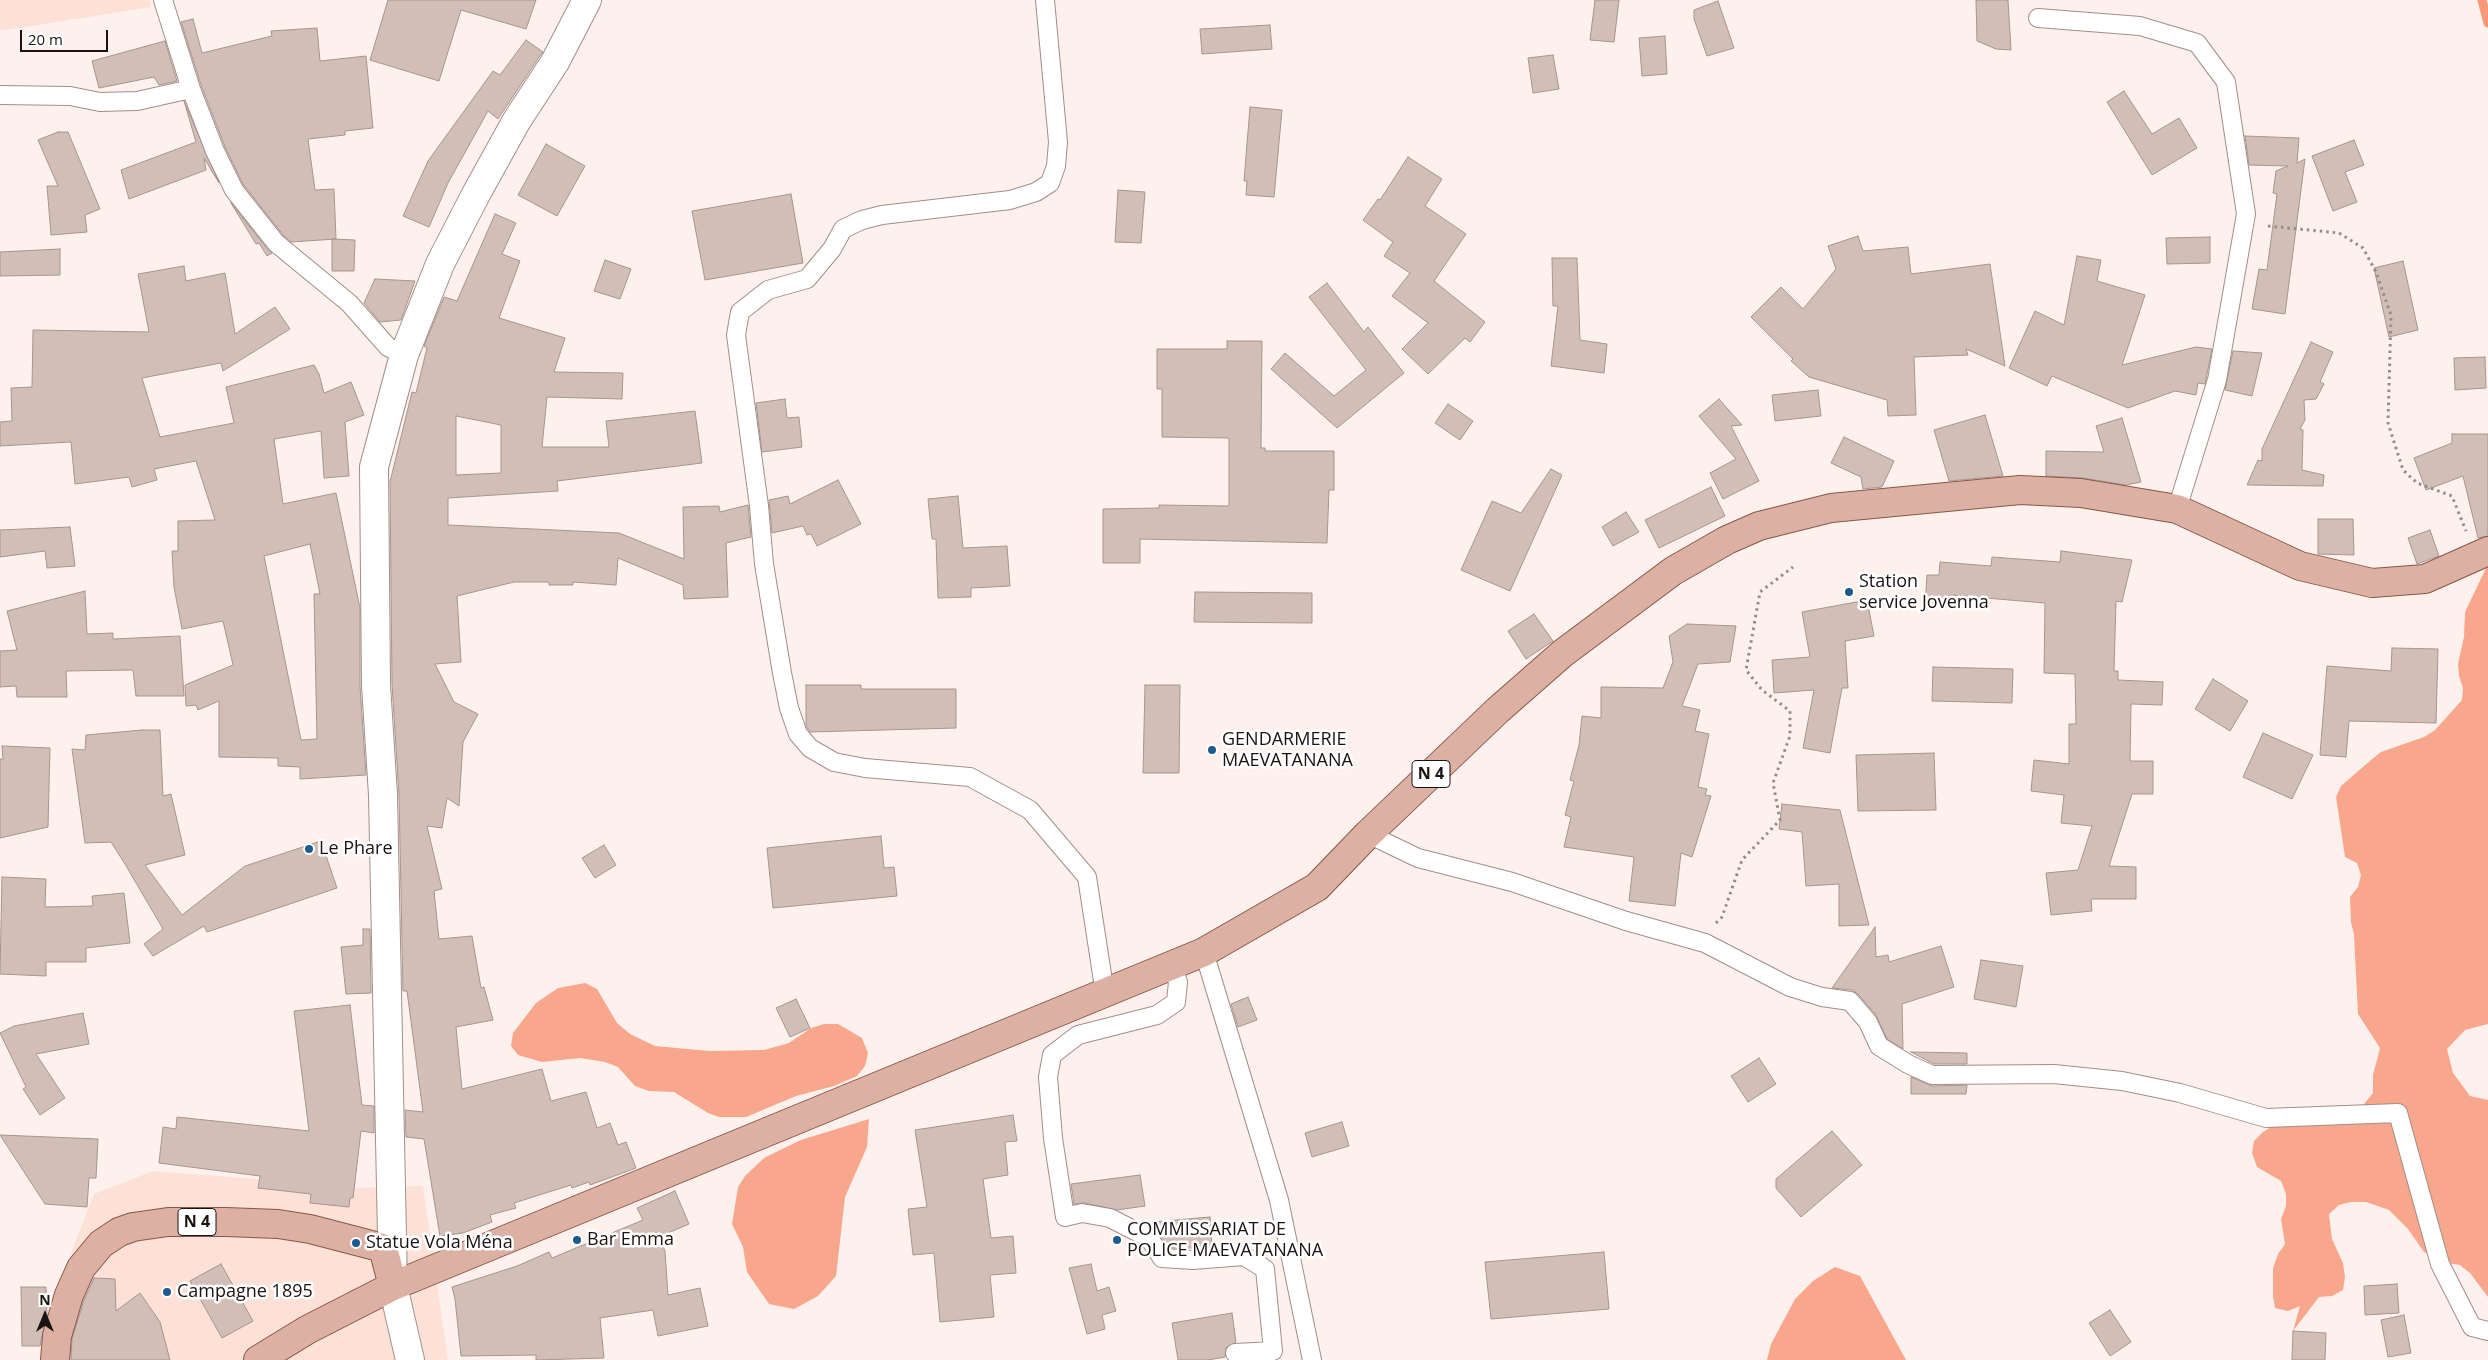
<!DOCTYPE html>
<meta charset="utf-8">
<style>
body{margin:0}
#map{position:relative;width:2488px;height:1360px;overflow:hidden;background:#fef1ed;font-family:"Open Sans",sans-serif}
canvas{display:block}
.north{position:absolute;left:20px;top:1290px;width:50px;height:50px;-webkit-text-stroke:4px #fff;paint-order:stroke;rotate:0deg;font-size:14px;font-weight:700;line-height:20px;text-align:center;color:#1a1311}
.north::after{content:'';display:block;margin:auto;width:18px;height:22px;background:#1a1311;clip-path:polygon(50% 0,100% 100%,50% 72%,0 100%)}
.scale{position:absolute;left:20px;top:30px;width:88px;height:22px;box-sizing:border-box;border:2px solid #1a1311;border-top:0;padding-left:6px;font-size:15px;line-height:18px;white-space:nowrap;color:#1a1311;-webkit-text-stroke:4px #fff;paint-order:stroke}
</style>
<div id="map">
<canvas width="2488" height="1360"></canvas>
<div class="north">N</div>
<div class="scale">20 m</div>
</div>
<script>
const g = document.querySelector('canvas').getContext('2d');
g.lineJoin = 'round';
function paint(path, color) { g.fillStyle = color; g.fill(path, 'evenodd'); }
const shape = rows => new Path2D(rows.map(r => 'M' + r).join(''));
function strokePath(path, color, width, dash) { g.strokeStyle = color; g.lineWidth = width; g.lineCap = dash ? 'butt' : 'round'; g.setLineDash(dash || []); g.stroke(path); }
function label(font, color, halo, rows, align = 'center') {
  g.font = font + ' "Open Sans",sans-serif'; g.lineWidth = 5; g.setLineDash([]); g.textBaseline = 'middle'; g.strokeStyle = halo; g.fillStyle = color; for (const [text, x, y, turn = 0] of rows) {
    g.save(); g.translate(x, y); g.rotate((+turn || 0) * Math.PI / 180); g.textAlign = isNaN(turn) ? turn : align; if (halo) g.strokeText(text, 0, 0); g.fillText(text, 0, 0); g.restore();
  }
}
const built = shape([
 [0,0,149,0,151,7,0,31],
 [153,1171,244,1178,344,1188,423,1186,448,1360,59,1360,72,1250,94,1194]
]);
const forest = shape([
 [2488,564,2488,1024,2465,1030,2447,1049,2453,1073,2470,1096,2488,1100,2488,1297,2470,1273,2460,1265,2447,1263,2424,1252,2408,1229,2389,1210,2366,1202,2351,1202,2339,1205,2329,1214,2332,1239,2343,1263,2345,1277,2343,1290,2332,1296,2319,1297,2293,1331,2300,1306,2288,1311,2275,1308,2273,1296,2273,1268,2278,1254,2285,1244,2281,1219,2286,1206,2286,1194,2281,1181,2257,1167,2252,1153,2254,1141,2263,1132,2285,1118,2294,1108,2352,1110,2364,1104,2373,1093,2373,1075,2380,1048,2358,1014,2354,935,2351,922,2350,897,2358,887,2361,875,2357,863,2345,857,2336,797,2341,786,2371,760,2381,752,2424,737,2435,730,2462,700,2463,688,2459,676,2458,664,2464,637,2465,612],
 [585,983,597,989,617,1023,630,1034,655,1046,709,1051,764,1050,789,1043,811,1028,824,1024,838,1024,862,1038,868,1053,865,1066,857,1076,834,1086,796,1096,746,1117,719,1117,708,1113,674,1092,649,1091,635,1086,618,1067,605,1062,580,1058,542,1062,518,1055,511,1046,513,1033,536,1003,558,988],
 [869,1119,867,1147,845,1197,836,1276,818,1296,794,1309,769,1304,747,1272,743,1247,732,1224,738,1187,745,1176,764,1158,776,1152,801,1140],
 [1835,1267,1860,1276,1906,1360,1767,1360,1771,1344,1795,1299,1813,1281]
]);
const stream = shape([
 [2482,0,2488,23]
]);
const building = shape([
 [388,0,536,0,526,29,461,10,439,81,370,60,388,0],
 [1595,0,1619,0,1614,42,1590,40,1595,0],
 [1976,0,2008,0,2011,50,1996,49,1977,41,1976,0],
 [1718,1,1734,48,1707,56,1694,19,1694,10,1718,1],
 [193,19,202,53,272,36,271,31,317,28,320,61,366,56,373,128,345,131,345,135,308,139,315,190,334,189,336,239,291,242,284,236,243,184,225,147,201,85,181,22,193,19],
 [1270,25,1272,49,1202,54,1200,29,1270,25],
 [1665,36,1667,74,1642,76,1639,38,1665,36],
 [526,40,543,52,541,54,498,119,488,111,448,183,429,227,403,216,428,161,493,71,500,75,526,40],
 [165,41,177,81,159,85,154,77,99,88,92,61,165,41],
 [1553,55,1559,89,1533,93,1528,58,1553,55],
 [2124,91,2152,134,2179,118,2197,148,2152,175,2107,102,2124,91],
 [184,101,219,183,204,158,206,170,129,199,121,170,196,142,184,101],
 [1250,107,1282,110,1274,197,1246,195,1247,181,1244,181,1250,107],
 [58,132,68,132,100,209,85,215,87,232,51,235,47,186,58,186,38,140,58,132],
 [2245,136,2299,138,2297,163,2305,159,2285,314,2252,309,2259,269,2267,270,2277,194,2273,193,2276,171,2288,166,2249,165,2245,136],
 [2354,140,2364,165,2345,172,2357,202,2333,211,2312,156,2354,140],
 [546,144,585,166,557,216,518,195,546,144],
 [1408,157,1442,179,1425,206,1466,234,1434,281,1485,322,1470,342,1465,338,1428,374,1402,349,1428,323,1392,296,1410,273,1384,256,1393,242,1363,220,1378,199,1380,200,1408,157],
 [1118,190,1145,192,1141,243,1115,242,1118,190],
 [791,194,803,263,705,280,692,211,791,194],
 [231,203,268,250,272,253,267,256,259,243,256,244,231,203],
 [495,214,516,223,502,254,520,261,499,318,565,338,554,372,623,373,622,399,547,397,542,447,609,447,606,421,695,411,702,463,557,481,558,491,448,498,448,525,619,533,684,559,683,507,719,506,720,512,748,505,751,537,726,543,728,597,684,599,683,585,618,558,616,585,573,582,573,585,549,585,549,582,514,582,457,596,461,662,435,664,454,702,478,714,463,742,459,806,447,798,442,828,427,826,442,889,434,891,439,939,472,936,481,988,484,987,493,1020,456,1027,462,1089,542,1069,551,1101,586,1092,597,1128,610,1123,618,1145,626,1142,636,1168,590,1185,589,1182,572,1188,571,1185,514,1203,516,1208,490,1215,492,1222,463,1233,440,1236,424,1139,406,1137,405,1110,423,1112,407,991,403,991,399,795,392,684,390,482,412,392,416,393,427,348,424,346,444,297,457,301,495,214],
 [456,416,501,425,501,473,456,475,456,416],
 [1858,236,1863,251,1908,247,1911,274,1990,264,2005,366,1966,349,1968,355,1914,357,1916,415,1888,416,1887,400,1809,377,1791,361,1793,359,1751,317,1781,287,1803,309,1836,269,1828,246,1858,236],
 [2210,237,2210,263,2167,264,2166,238,2210,237],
 [332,239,355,240,354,271,332,271,332,239],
 [60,249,60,275,0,276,0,252,60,249],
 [2077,256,2101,260,2097,281,2145,295,2122,365,2196,347,2212,349,2205,384,2198,383,2196,395,2175,391,2128,408,2052,376,2047,386,2009,368,2035,311,2064,325,2077,256],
 [1552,258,1577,258,1580,340,1607,344,1604,373,1551,366,1558,306,1553,306,1552,258],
 [605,260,631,269,620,299,594,291,605,260],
 [2403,261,2418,330,2389,337,2374,268,2403,261],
 [184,266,186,281,225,273,235,334,275,307,290,329,223,371,221,363,142,378,160,437,234,423,226,387,314,365,319,374,324,393,351,382,364,415,345,422,349,476,324,478,321,431,274,439,283,504,336,493,360,608,360,686,366,775,300,779,300,767,278,766,278,758,219,757,219,701,198,710,196,705,186,706,185,685,233,665,223,621,182,629,174,587,172,551,178,551,178,521,215,520,196,461,154,469,157,480,132,487,129,477,75,484,71,442,0,446,0,422,12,421,11,388,32,387,33,330,149,332,138,274,184,266],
 [310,544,320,594,314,594,317,739,301,740,264,556,310,544],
 [375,279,415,281,401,320,380,322,364,303,375,279],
 [1327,283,1364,332,1368,327,1404,373,1337,428,1271,369,1285,353,1334,396,1366,370,1309,297,1327,283],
 [1227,341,1262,341,1261,448,1265,448,1265,451,1334,451,1334,490,1329,490,1327,543,1140,539,1140,563,1103,563,1103,509,1159,508,1159,505,1229,506,1229,438,1162,437,1162,389,1157,389,1157,349,1227,349,1227,341],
 [2311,342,2333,352,2320,382,2324,384,2316,399,2304,400,2305,420,2300,429,2303,430,2302,470,2324,475,2323,486,2247,485,2258,460,2262,461,2262,449,2311,342],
 [2233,351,2262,353,2252,396,2225,390,2233,351],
 [2485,357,2486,388,2455,390,2454,358,2485,357],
 [1818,390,1821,416,1775,421,1772,395,1818,390],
 [785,399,787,418,799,417,802,447,762,452,756,403,785,399],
 [1719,399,1742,425,1731,426,1759,481,1723,499,1710,473,1736,459,1699,416,1719,399],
 [1448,404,1473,421,1460,440,1435,423,1448,404],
 [1985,415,2003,476,1949,481,1934,430,1985,415],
 [2122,418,2141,482,2126,485,2083,478,2046,476,2046,451,2104,452,2096,426,2122,418],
 [2452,434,2488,434,2488,536,2478,538,2463,476,2426,490,2414,458,2452,443,2452,434],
 [1844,437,1894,461,1882,487,1863,489,1861,477,1831,463,1844,437],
 [1551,469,1562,475,1510,591,1461,570,1492,501,1521,513,1551,469],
 [838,480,861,524,817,546,811,534,807,535,803,526,772,533,769,500,788,496,790,504,838,480],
 [1711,487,1725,516,1659,548,1645,520,1711,487],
 [958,496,963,548,1007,546,1010,586,971,588,971,597,938,598,936,539,932,539,928,499,958,496],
 [1626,512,1639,532,1613,546,1602,527,1626,512],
 [2318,519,2353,519,2354,555,2318,554,2318,519],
 [70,527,75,566,47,568,45,551,0,557,0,530,70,527],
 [2430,530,2439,556,2417,564,2408,538,2430,530],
 [2061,551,2132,560,2122,602,2116,601,2114,671,2118,671,2118,680,2163,682,2162,705,2131,704,2130,761,2153,761,2153,794,2132,794,2109,866,2136,867,2136,899,2091,899,2092,911,2051,915,2046,873,2078,870,2092,826,2061,823,2064,795,2031,791,2034,760,2069,764,2069,724,2076,724,2075,674,2044,673,2045,603,1950,595,1950,607,1925,606,1927,575,1939,575,1940,562,1991,566,1992,557,2060,562,2061,551],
 [85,591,87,634,113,633,113,639,180,636,184,696,136,696,133,670,66,671,67,697,17,697,16,686,0,687,0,651,17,650,7,611,85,591],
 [1195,592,1312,593,1312,623,1194,622,1195,592],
 [1867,600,1874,636,1845,641,1848,688,1842,688,1830,753,1803,748,1814,690,1774,693,1772,660,1810,657,1802,612,1867,600],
 [1534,614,1553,641,1526,659,1508,631,1534,614],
 [1687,624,1736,626,1730,662,1698,664,1682,706,1700,710,1695,731,1709,734,1698,787,1707,789,1705,795,1711,796,1692,857,1681,853,1675,906,1629,901,1634,857,1564,847,1571,817,1565,815,1574,781,1570,780,1579,745,1582,716,1601,718,1601,687,1663,688,1673,662,1669,636,1687,624],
 [2392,648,2438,649,2436,723,2349,721,2346,757,2320,755,2327,666,2391,671,2392,648],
 [1933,667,2013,669,2012,703,1932,701,1933,667],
 [2213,679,2248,701,2230,731,2195,709,2213,679],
 [806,685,861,685,861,689,956,689,956,728,810,732,806,726,806,685],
 [1145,685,1180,685,1179,773,1143,773,1145,685],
 [142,730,160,730,163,796,171,794,185,855,145,865,182,915,245,866,321,841,337,888,207,932,204,926,153,956,144,944,163,929,125,864,111,842,85,843,72,749,85,750,86,735,142,730],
 [2263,733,2313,755,2292,799,2243,777,2263,733],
 [2,746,50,748,48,827,0,838,0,759,3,759,2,746],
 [1934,753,1936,810,1858,811,1856,755,1934,753],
 [1782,804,1840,810,1869,925,1839,926,1839,884,1806,886,1802,832,1779,829,1782,804],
 [881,836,884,868,894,867,897,896,773,908,767,848,881,836],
 [604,845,616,865,595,878,582,858,604,845],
 [2,877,46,879,45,907,93,906,92,896,124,893,130,943,86,948,86,962,46,962,46,976,0,974,2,877],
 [1875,927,1876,957,1888,955,1889,962,1941,946,1954,987,1902,1004,1903,1049,1887,1039,1876,1015,1858,994,1852,990,1832,988,1875,927],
 [363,929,370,929,371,993,346,994,341,947,363,945,363,929],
 [1981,960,2023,966,2016,1007,1974,999,1981,960],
 [1248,997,1257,1020,1238,1027,1231,1004,1248,997],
 [796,999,810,1028,790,1037,776,1008,796,999],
 [350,1005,362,1105,374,1106,374,1133,361,1131,353,1198,350,1198,349,1207,310,1203,311,1194,258,1188,260,1176,159,1163,163,1127,176,1129,177,1117,309,1131,294,1011,350,1005],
 [83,1013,89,1044,36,1054,65,1098,40,1115,23,1089,26,1087,0,1033,14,1026,83,1013],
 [1911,1052,1967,1053,1967,1064,1934,1064,1911,1052],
 [1759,1058,1776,1084,1748,1102,1731,1076,1759,1058],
 [1911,1077,1932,1086,1967,1085,1966,1094,1911,1094,1911,1077],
 [1013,1115,1017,1141,1005,1142,1008,1175,983,1179,991,1238,1013,1236,1016,1273,990,1275,994,1317,940,1322,934,1253,913,1255,908,1209,927,1207,915,1130,1013,1115],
 [1342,1122,1349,1146,1312,1157,1305,1133,1342,1122],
 [1832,1131,1862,1165,1801,1217,1776,1188,1776,1179,1832,1131],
 [0,1135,98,1139,96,1178,89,1178,87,1207,45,1204,0,1135],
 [1140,1175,1145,1206,1117,1210,1084,1203,1074,1204,1071,1184,1140,1175],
 [675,1191,689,1224,659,1237,665,1251,668,1295,700,1288,708,1326,658,1336,653,1310,600,1318,604,1358,536,1360,536,1355,461,1356,455,1299,452,1287,517,1266,549,1252,552,1258,643,1220,637,1208,675,1191],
 [1210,1217,1212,1248,1168,1248,1153,1228,1152,1222,1210,1217],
 [1604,1252,1609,1309,1491,1319,1485,1262,1604,1252],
 [221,1264,253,1321,222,1338,190,1281,221,1264],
 [1091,1264,1097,1291,1109,1287,1116,1311,1102,1315,1105,1329,1087,1334,1069,1268,1091,1264],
 [94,1278,115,1279,116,1311,140,1293,160,1322,170,1360,71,1360,72,1339,84,1300,94,1278],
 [2397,1284,2399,1313,2365,1315,2364,1286,2397,1284],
 [21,1287,46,1287,47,1315,40,1346,22,1346,21,1287],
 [2110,1310,2131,1342,2110,1356,2089,1323,2110,1310],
 [1232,1313,1236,1342,1226,1348,1225,1357,1208,1360,1178,1360,1172,1323,1232,1313],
 [2404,1315,2411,1353,2388,1357,2381,1320,2404,1315],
 [2293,1331,2326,1333,2325,1360,2292,1360,2293,1331]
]);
const path = shape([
 [2268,226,2339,233,2363,248,2376,272,2391,315,2388,423,2403,470,2417,483,2452,496,2466,531],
 [1716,923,1722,917,1742,860,1780,820,1773,783,1790,736,1790,711,1762,690,1746,670,1760,592,1793,567]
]);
const lane = shape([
 [163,0,191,89,215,151,234,190,276,243,349,303,388,347,404,355],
 [1045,0,1058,142,1056,166,1050,183,1036,192,1010,200,882,215,862,220,843,229,832,249,807,279,768,290,740,312,736,335,759,506,764,564,782,673,789,708,798,734,810,748,834,762,865,768,970,777,1030,810,1087,877,1105,994],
 [2038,18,2140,26,2197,43,2226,82,2246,214,2217,380,2177,509],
 [0,95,70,96,100,102,137,101,191,89],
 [1368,834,1418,858,1512,882,1626,921,1705,943,1790,987,1822,997,1850,1001,1868,1022,1879,1046,1908,1064,1932,1075,2054,1074,2122,1081,2180,1093,2266,1118,2398,1113,2440,1264,2472,1327,2488,1331],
 [1204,952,1279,1200,1312,1360],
 [1171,965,1178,982,1176,1002,1157,1015,1078,1035,1052,1055,1048,1077,1053,1138,1065,1217,1082,1213,1110,1218,1149,1238,1162,1258,1193,1260,1244,1256,1265,1269,1273,1351,1235,1353]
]);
const street = shape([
 [410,1360,393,1286,383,795,376,685,374,467,404,355,440,264,476,194,517,120,555,62,587,0]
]);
const primary = shape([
 [55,1360,57,1336,69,1295,81,1268,101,1244,119,1232,133,1227,168,1222,226,1222,278,1224,310,1229,383,1248,393,1286],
 [258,1360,307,1330,393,1286,1204,952,1317,887,1368,834,1498,710,1563,653,1673,571,1727,540,1759,526,1831,508,2020,490,2081,493,2177,509,2300,566,2372,583,2425,579,2488,551]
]);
const markers = [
 [1849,592,5,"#1c5a90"],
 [1212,750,5,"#1c5a90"],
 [309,849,5,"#1c5a90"],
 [577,1240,5,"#1c5a90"],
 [1117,1240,5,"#1c5a90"],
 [356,1243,5,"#1c5a90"],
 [167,1292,5,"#1c5a90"]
];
const shields = [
 [1431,774,38],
 [197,1222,38]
];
const shieldNames = [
 ["N 4",1431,774],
 ["N 4",197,1222]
];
const poiNames = [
 ["Station",1859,582],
 ["service Jovenna",1859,603],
 ["GENDARMERIE",1222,740],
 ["MAEVATANANA",1222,761],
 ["Le Phare",319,849],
 ["COMMISSARIAT DE",1127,1230],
 ["POLICE MAEVATANANA",1127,1251],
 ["Bar Emma",587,1240],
 ["Statue Vola Ména",366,1243],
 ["Campagne 1895",177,1292]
];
paint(built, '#fde1d7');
paint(forest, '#f8a78d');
strokePath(stream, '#fa9776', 9);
paint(building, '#d1beb7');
strokePath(building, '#a7948e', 1);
strokePath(lane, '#a18e88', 20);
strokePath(street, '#a18e88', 30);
strokePath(primary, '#885747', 30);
strokePath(path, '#978c89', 3, [2.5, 4]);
strokePath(lane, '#fff', 18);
strokePath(street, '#fff', 28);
strokePath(primary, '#dcb0a2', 28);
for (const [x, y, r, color] of markers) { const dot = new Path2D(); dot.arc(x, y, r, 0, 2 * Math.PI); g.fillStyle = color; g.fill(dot); strokePath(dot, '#fff', 2); }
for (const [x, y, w] of shields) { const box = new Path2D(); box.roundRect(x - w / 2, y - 13.5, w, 27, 4); g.fillStyle = '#fff'; g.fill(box); strokePath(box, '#1a1311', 1); }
label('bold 16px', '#1a1311', null, shieldNames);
label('18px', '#1a1311', '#fff', poiNames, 'left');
</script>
